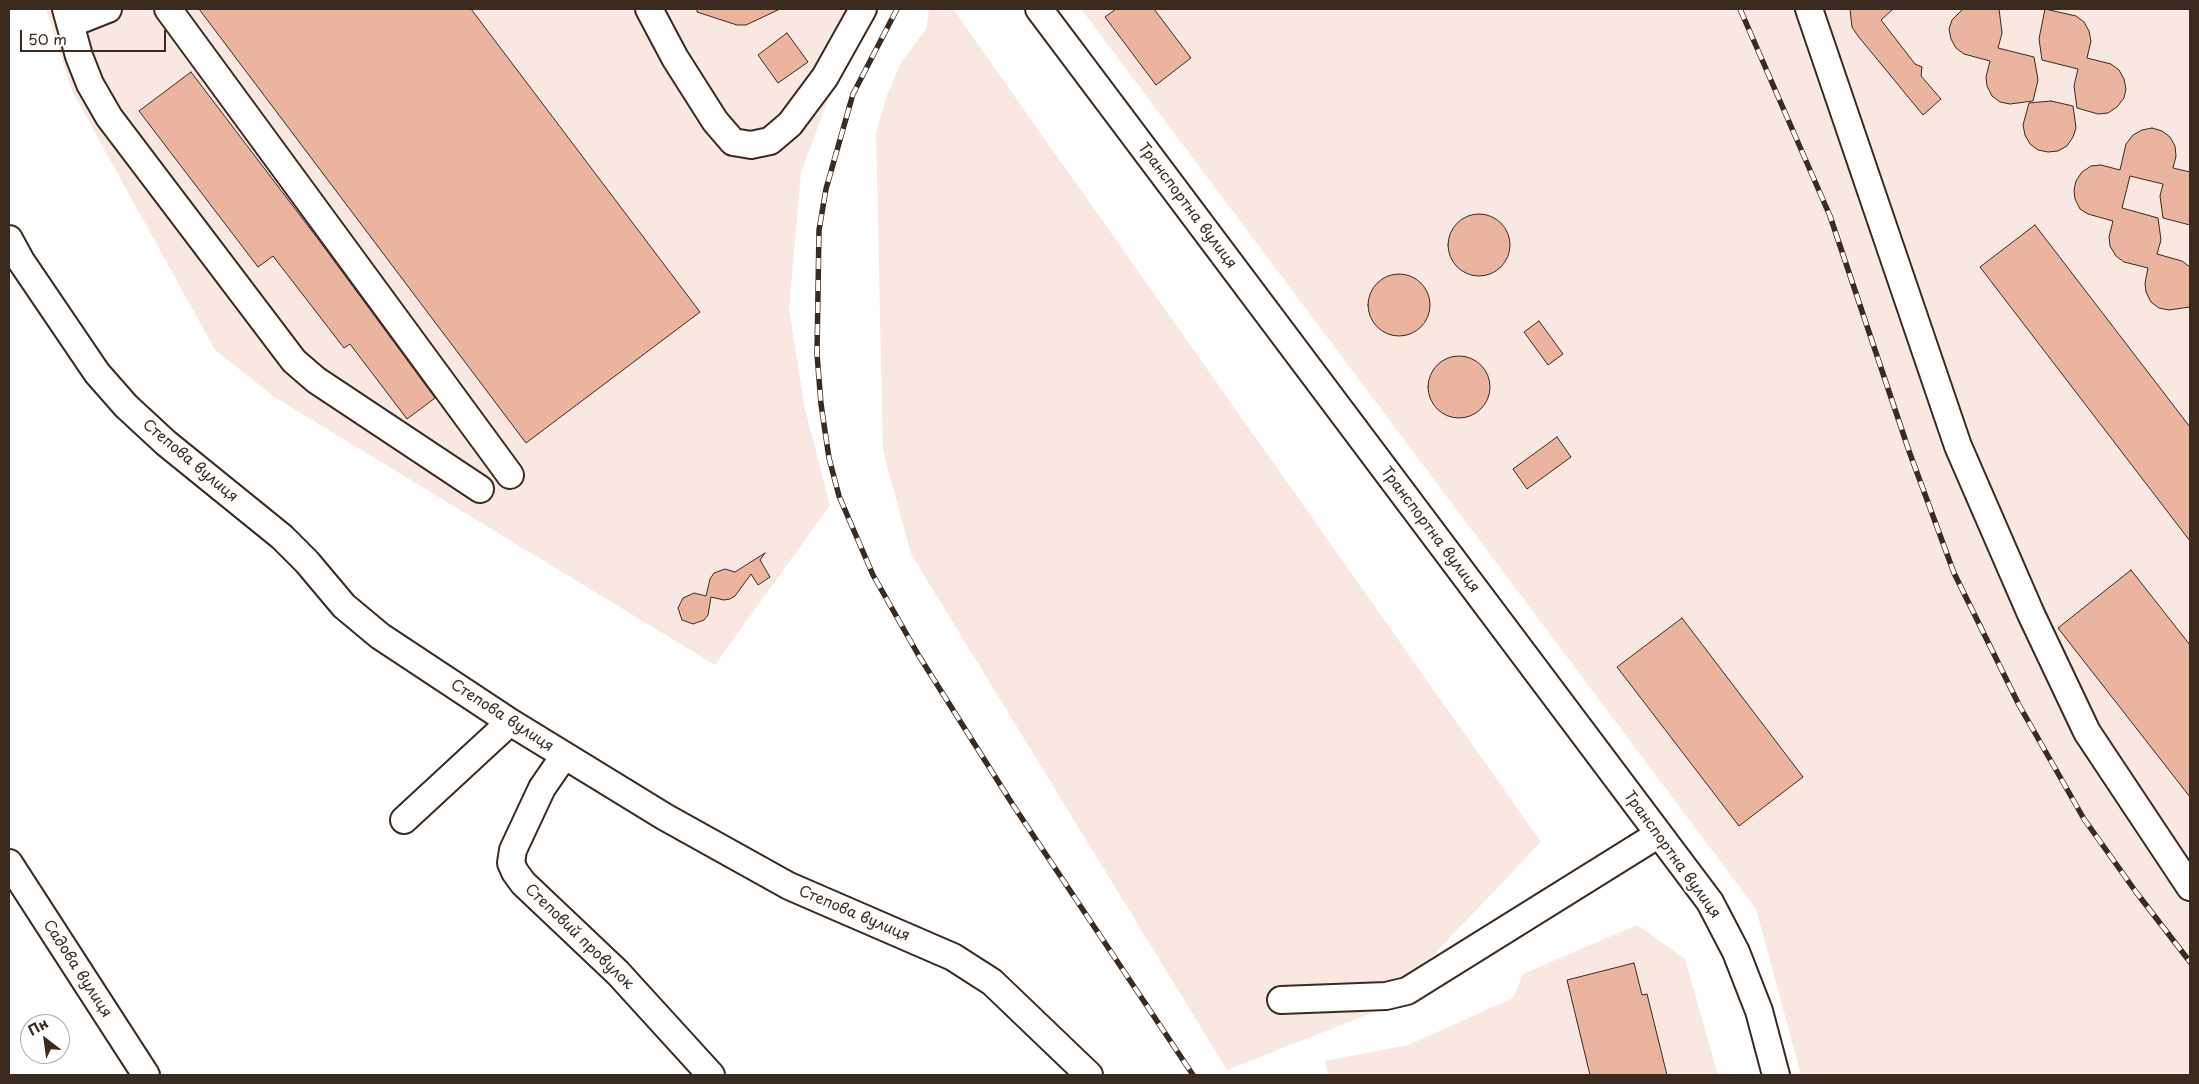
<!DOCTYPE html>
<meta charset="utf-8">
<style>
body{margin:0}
#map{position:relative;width:2199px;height:1084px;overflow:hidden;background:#fff;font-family:"Playpen Sans",sans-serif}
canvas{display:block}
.frame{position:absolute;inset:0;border:10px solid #3b2a1e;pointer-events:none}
.north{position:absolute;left:20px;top:1014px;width:50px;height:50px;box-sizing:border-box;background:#fff;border:1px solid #b1aaa5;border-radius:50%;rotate:330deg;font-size:14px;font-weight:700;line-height:20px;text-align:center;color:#3b2a1e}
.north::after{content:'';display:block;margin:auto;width:18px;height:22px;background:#3b2a1e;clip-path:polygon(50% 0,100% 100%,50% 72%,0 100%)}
.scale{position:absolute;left:20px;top:30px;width:146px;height:22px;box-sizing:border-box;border:2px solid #3b2a1e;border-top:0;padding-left:6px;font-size:15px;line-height:18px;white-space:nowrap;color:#3b2a1e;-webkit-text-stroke:4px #fff;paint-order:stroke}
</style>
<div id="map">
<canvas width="2199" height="1084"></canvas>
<div class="frame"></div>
<div class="north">Пн</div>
<div class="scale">50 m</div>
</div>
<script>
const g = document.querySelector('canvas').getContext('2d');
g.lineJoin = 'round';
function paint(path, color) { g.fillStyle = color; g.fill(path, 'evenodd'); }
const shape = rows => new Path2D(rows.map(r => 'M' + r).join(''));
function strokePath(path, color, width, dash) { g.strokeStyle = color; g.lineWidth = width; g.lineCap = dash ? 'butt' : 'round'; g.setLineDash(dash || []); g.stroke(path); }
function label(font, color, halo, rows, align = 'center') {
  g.font = font + ' "Playpen Sans",sans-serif'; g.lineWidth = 5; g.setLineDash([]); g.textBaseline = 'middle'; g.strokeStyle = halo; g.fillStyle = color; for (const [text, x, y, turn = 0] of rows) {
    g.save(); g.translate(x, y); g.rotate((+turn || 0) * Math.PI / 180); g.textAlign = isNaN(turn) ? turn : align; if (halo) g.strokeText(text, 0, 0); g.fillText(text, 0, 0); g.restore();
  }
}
const built = shape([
 [46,9,875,9,834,84,801,173,789,309,805,409,830,505,715,665,276,398,215,350,72,91],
 [929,9,953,9,1541,842,1382,1009,1227,1070,911,554,883,451,876,133,887,95,901,63,926,29],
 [1081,9,2190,9,2190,1075,1801,1075,1756,909],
 [1637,925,1685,959,1718,1075,1328,1075,1325,1061,1408,1045,1513,998,1523,974]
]);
const building = shape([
 [199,9,471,9,700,312,526,443,199,9],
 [697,9,780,9,746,25,737,25,697,12,697,9],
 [1116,9,1154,9,1191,58,1156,85,1105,17,1116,9],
 [1850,9,1893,9,1881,20,1915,64,1922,67,1921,76,1941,99,1923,115,1858,36,1852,27,1850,9],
 [1963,9,1999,9,2002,33,1998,48,2034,57,2038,80,2033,101,2010,104,2000,102,1992,96,1987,86,1986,77,1990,61,1964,54,1956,48,1951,39,1949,29,1952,20,1963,9],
 [2045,9,2076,16,2084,22,2089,31,2091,41,2087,58,2111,64,2119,70,2124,79,2126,89,2124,98,2117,107,2108,113,2098,114,2077,108,2074,86,2078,69,2042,60,2039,39,2045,9],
 [787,33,808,62,778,83,758,55,787,33],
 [191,72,318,239,435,398,407,419,350,344,344,348,273,256,258,267,139,111,191,72],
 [2051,101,2073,106,2076,128,2073,137,2067,146,2058,151,2048,152,2038,150,2030,144,2025,135,2023,125,2029,103,2051,101],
 [2152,128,2162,131,2170,137,2175,146,2176,156,2173,168,2190,172,2190,225,2163,218,2160,196,2163,184,2130,176,2122,208,2158,218,2161,240,2157,254,2182,261,2190,267,2190,307,2169,310,2159,308,2151,302,2146,292,2145,283,2148,268,2124,262,2116,256,2110,246,2109,237,2113,221,2088,214,2080,209,2075,199,2074,190,2076,181,2082,172,2091,166,2101,165,2120,170,2126,144,2133,135,2142,130,2152,128],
 '1448 245a31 31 0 1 1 62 0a31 31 0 1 1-62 0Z',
 [2035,225,2190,427,2190,541,1980,267,2035,225],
 '1368 305a31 31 0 1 1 62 0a31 31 0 1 1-62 0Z',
 [1539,321,1563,354,1548,365,1524,332,1539,321],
 '1428 387a31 31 0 1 1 62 0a31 31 0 1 1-62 0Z',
 [1557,437,1571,457,1527,489,1513,469,1557,437],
 [765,553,760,560,770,577,758,585,751,574,735,596,730,599,724,600,711,597,708,615,704,620,693,624,682,620,678,608,683,598,694,593,706,596,710,579,714,573,725,569,735,572,765,553],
 [2131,570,2190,645,2190,797,2058,628,2131,570],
 [1682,618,1803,777,1739,826,1617,667,1682,618],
 [1634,963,1642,995,1647,994,1667,1075,1590,1075,1567,980,1634,963]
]);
const minor = shape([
 [66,9,79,56,90,84,109,117,294,361,316,380,480,489],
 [168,9,510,475],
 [649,9,675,58,715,121,733,142,751,145,770,141,790,124,825,77,863,9],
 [1039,9,1710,902,1736,952,1759,1011,1776,1075],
 [1809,9,1958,446,2031,614,2087,732,2190,887],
 [70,24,108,9],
 [9,239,21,261,97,373,126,406,166,443,282,537,307,562,344,606,380,636,510,722,665,817,789,886,953,957,992,982,1089,1075],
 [564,756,542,788,513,850,511,863,515,872,523,883,618,973,711,1075],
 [404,820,510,722],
 [9,863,146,1075],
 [1281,1000,1386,996,1407,991,1659,834]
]);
const rail = shape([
 [897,9,853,94,826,189,819,230,817,354,821,404,829,458,839,496,873,575,919,656,1013,805,1193,1075],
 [1740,9,1830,216,1909,451,1954,573,2019,705,2084,819,2136,892,2190,962]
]);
const streetNames = [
 ["Транспортна вулиця",1187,206,53],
 ["Степова вулиця",190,461,40],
 ["Транспортна вулиця",1430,530,53],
 ["Степова вулиця",502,716,33],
 ["Транспортна вулиця",1672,855,54],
 ["Степова вулиця",854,914,23],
 ["Степовий провулок",579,937,44],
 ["Садова вулиця",77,969,57]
];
paint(built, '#f9e8e2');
paint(building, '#eab49e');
strokePath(building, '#3b2a1e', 1);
strokePath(minor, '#3b2a1e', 30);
strokePath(minor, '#fff', 26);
strokePath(rail, '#3b2a1e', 5.5);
strokePath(rail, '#fff', 4, [11]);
label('15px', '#3b2a1e', '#fff', streetNames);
</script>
